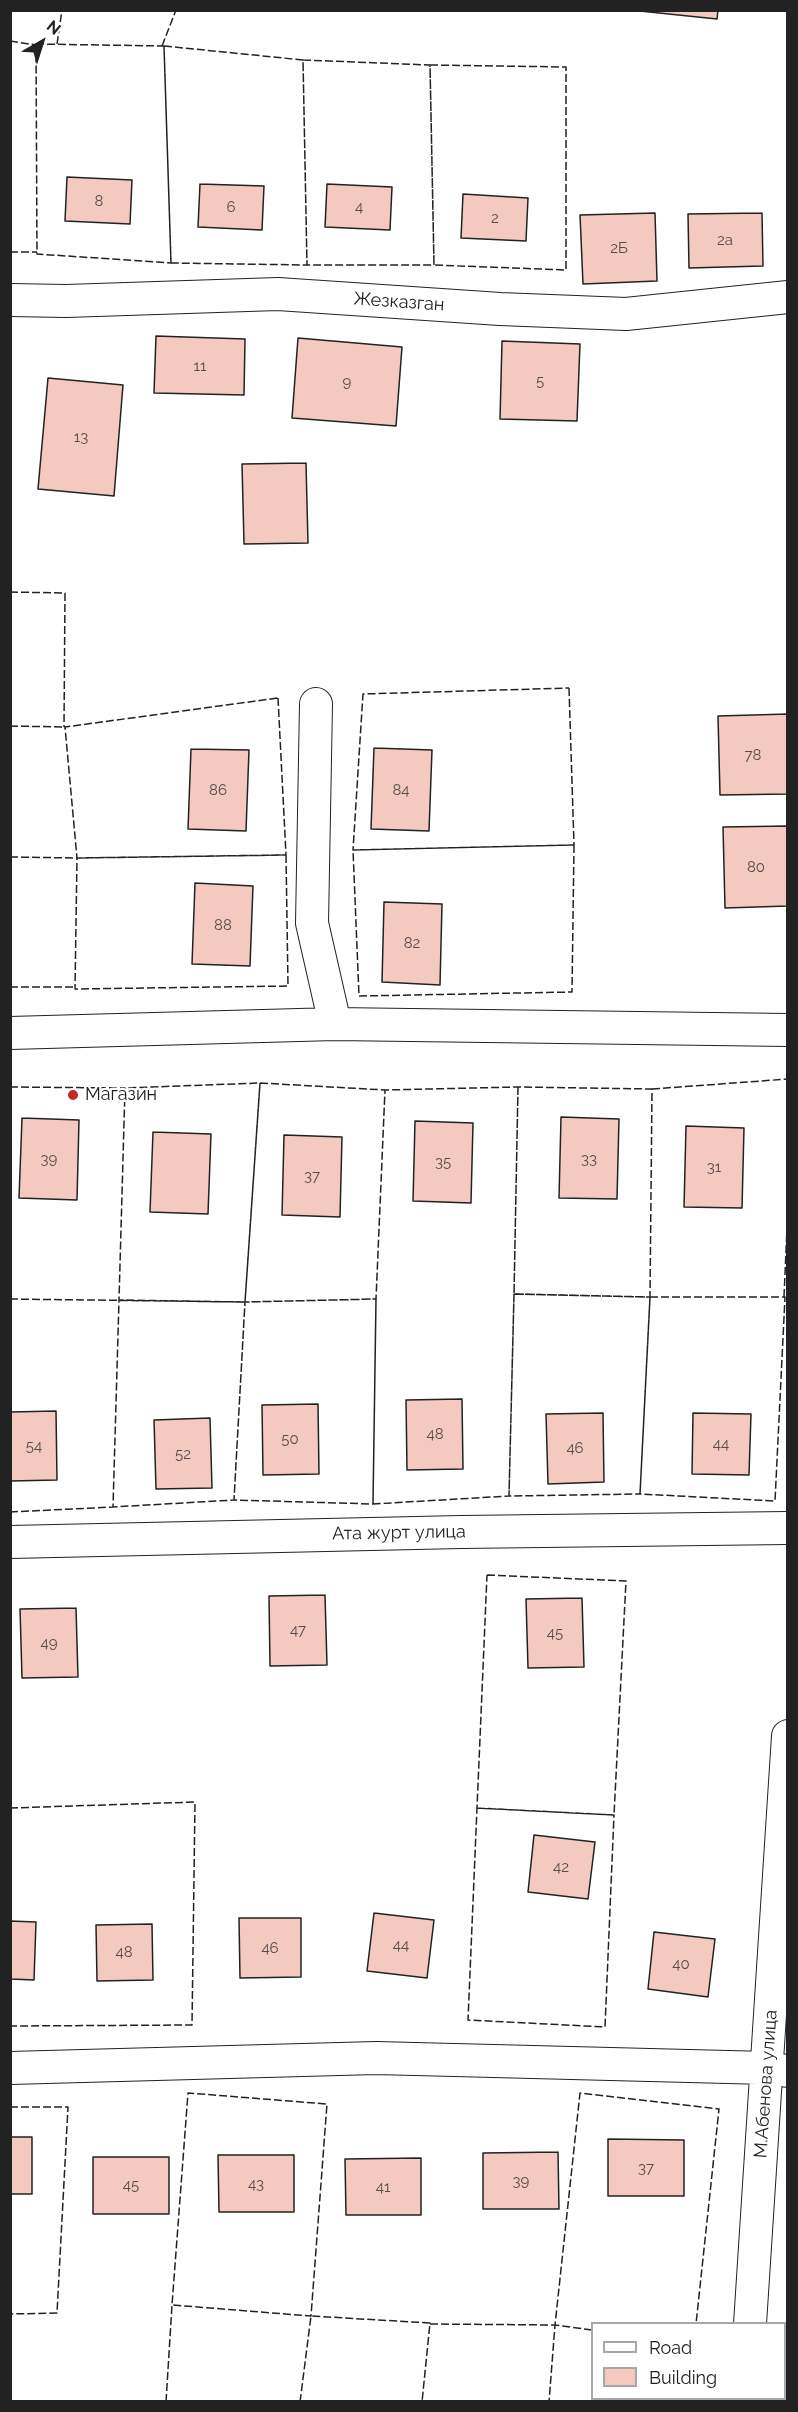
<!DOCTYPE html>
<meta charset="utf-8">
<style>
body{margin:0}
#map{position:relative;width:798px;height:2412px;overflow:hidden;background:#fff;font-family:Raleway,sans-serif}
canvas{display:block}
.frame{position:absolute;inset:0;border:12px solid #222;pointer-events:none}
.legend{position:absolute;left:591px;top:2322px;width:195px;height:78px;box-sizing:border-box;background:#fff;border:2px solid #a7a7a7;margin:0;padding:8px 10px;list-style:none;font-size:18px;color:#222}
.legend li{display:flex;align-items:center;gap:12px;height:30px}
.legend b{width:30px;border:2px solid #a7a7a7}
.north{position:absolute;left:12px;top:12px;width:60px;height:60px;-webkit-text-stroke:4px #fff;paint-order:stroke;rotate:39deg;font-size:16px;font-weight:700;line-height:24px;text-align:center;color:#222}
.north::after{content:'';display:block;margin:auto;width:21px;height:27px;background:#222;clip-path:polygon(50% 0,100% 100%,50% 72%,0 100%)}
</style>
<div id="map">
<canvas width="798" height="2412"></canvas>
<div class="frame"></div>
<ul class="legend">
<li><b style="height:8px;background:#fff"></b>Road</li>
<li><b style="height:16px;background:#f3c9c0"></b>Building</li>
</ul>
<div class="north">N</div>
</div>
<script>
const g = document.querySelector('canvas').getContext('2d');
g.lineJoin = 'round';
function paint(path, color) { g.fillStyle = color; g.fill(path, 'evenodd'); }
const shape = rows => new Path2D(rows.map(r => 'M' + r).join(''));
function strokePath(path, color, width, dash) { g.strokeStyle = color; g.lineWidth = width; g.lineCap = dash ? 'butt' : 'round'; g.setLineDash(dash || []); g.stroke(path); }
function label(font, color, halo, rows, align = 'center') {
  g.font = font + ' Raleway,sans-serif'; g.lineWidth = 4.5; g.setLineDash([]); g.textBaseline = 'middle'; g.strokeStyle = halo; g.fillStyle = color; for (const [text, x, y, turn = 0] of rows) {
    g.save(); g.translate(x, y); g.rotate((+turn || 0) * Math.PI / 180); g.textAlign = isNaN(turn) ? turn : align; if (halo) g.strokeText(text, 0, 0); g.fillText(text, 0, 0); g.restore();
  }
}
const building = shape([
 [630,10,718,10,717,19,630,10],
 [67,177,132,180,130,224,65,221,67,177],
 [200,184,264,186,262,230,198,227,200,184],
 [327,184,392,187,390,230,325,227,327,184],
 [463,194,528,198,526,241,461,238,463,194],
 [655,213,657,281,583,284,580,215,655,213],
 [762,213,763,266,689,268,688,214,762,213],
 [156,336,245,339,244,395,154,393,156,336],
 [298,338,402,347,396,426,292,418,298,338],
 [502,341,580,344,577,421,500,419,502,341],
 [48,378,123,385,114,496,38,489,48,378],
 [306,463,308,543,244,544,242,464,306,463],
 [788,714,788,794,720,795,718,716,788,714],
 [374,748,432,750,429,831,371,829,374,748],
 [191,749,249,750,246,831,188,829,191,749],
 [788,826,788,906,725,908,723,827,788,826],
 [195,883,253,886,250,966,192,964,195,883],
 [384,902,442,904,440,985,382,982,384,902],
 [561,1117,619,1119,617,1199,559,1198,561,1117],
 [22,1118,79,1120,77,1200,19,1198,22,1118],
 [415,1121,473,1123,471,1203,413,1201,415,1121],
 [686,1126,744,1128,742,1208,684,1207,686,1126],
 [153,1132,211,1134,208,1214,150,1212,153,1132],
 [284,1135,342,1137,340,1217,282,1215,284,1135],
 [462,1399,463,1469,407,1470,406,1400,462,1399],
 [318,1404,319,1474,263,1475,262,1405,318,1404],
 [56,1411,57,1480,10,1481,10,1412,56,1411],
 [603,1413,604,1482,548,1484,546,1414,603,1413],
 [693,1413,751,1414,749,1475,692,1474,693,1413],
 [210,1418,212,1488,156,1489,154,1420,210,1418],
 [325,1595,327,1665,270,1666,269,1596,325,1595],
 [582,1598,584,1667,528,1668,526,1599,582,1598],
 [76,1608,78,1677,22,1678,20,1609,76,1608],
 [534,1835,595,1842,588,1899,528,1892,534,1835],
 [374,1913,434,1920,427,1978,367,1971,374,1913],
 [239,1918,301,1918,301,1977,240,1978,239,1918],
 [10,1921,36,1922,34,1980,10,1979,10,1921],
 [152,1924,153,1980,97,1981,96,1925,152,1924],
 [654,1932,715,1939,708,1997,648,1989,654,1932],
 [10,2137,32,2137,32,2194,10,2194,10,2137],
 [608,2139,684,2140,684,2196,608,2196,608,2139],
 [558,2152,559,2209,483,2209,483,2153,558,2152],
 [218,2155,294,2155,294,2212,219,2212,218,2155],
 [93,2157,169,2157,169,2214,93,2214,93,2157],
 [421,2158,421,2215,346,2215,345,2159,421,2158]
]);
const minor = shape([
 [10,300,66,301,278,294,500,309,626,314,788,297],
 [316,704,312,923,335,1024],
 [10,1033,335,1024,788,1030],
 [10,1542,461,1532,788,1528],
 [10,2068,376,2058,767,2068,788,2071],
 [750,2324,788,1736],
 [743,2402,744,2398]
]);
const fence = shape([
 [10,41,36,45],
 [36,44,164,46,171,263,37,254,36,44],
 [57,44,62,10],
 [162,46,176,10],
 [164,46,303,60,307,265,171,263,164,46],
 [303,60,430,65,434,265,307,265,303,60],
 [430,65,566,67,566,270,434,265,430,65],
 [10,252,37,252],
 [10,592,65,593,64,727],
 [569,688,574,845,353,850,363,694,569,688],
 [278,698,286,855,77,858,65,727,278,698],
 [10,726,65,727,65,729],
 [574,845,572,992,359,996,353,850,574,845],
 [286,855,288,986,75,989,77,858,286,855],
 [10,857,77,858],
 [10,987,75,987],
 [260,1083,245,1302,119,1300,125,1088,260,1083],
 [260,1083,385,1090,376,1299,245,1302,260,1083],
 [10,1087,125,1088],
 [518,1087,514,1294,650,1297,652,1089,518,1087,385,1090,376,1299,373,1504,509,1496,514,1294,518,1087],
 [652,1089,788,1079],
 [514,1294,650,1297,640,1494,509,1496,514,1294],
 [650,1297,785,1297,775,1501,640,1494,650,1297],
 [784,1297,788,1205],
 [10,1299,245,1302,234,1500,113,1507,119,1300],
 [376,1299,373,1504,234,1500,245,1302,376,1299],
 [10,1512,113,1507],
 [487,1575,626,1581,614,1815,477,1808,487,1575],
 [10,1808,195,1802,192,2025,10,2026],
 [477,1808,614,1815,605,2027,468,2020,477,1808],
 [10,2107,68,2107,57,2313,10,2314],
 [430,2324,555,2325,549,2402],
 [592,2330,555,2325,580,2093,719,2109,696,2324],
 [166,2402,172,2305,188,2093,327,2104,311,2316,172,2305],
 [300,2402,311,2316,430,2323,422,2402],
 [691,2402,692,2398]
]);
const markers = [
 [73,1095,6,"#c62828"]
];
const numberNames = [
 ["8",99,201],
 ["6",231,207],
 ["4",359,207],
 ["2",495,218],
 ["2а",725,240],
 ["2Б",619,248],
 ["11",200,366],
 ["5",540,381],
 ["9",347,382],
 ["13",81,437],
 ["78",753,755],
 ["86",218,790],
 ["84",401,790],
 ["80",756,867],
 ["88",223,925],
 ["82",412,943],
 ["39",49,1159],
 ["33",589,1159],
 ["35",443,1162],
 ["31",714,1167],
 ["37",312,1176],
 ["48",435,1434],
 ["50",290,1439],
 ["44",721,1444],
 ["54",34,1446],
 ["46",575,1448],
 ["52",183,1454],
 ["47",298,1630],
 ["45",555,1633],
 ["49",49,1643],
 ["42",561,1867],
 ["44",401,1945],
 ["46",270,1948],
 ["48",124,1952],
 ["40",681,1964],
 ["37",646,2168],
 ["39",521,2181],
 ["43",256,2184],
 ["45",131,2185],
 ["41",383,2187]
];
const streetNames = [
 ["Жезказган",399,302,4],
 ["Ата журт улица",399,1533,-1],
 ["М.Абенова улица",766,2084,-86]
];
const poiNames = [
 ["Магазин",85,1095]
];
paint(building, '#f3c9c0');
strokePath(building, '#222', 1.5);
strokePath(minor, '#222', 34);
strokePath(minor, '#fff', 32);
strokePath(fence, '#222', 1.5, [8, 3]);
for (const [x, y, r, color] of markers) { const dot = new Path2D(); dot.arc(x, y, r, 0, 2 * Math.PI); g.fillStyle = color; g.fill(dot); strokePath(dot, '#fff', 2); }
label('15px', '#564c4a', null, numberNames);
label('18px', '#222', '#fff', streetNames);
label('18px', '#222', '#fff', poiNames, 'left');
</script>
